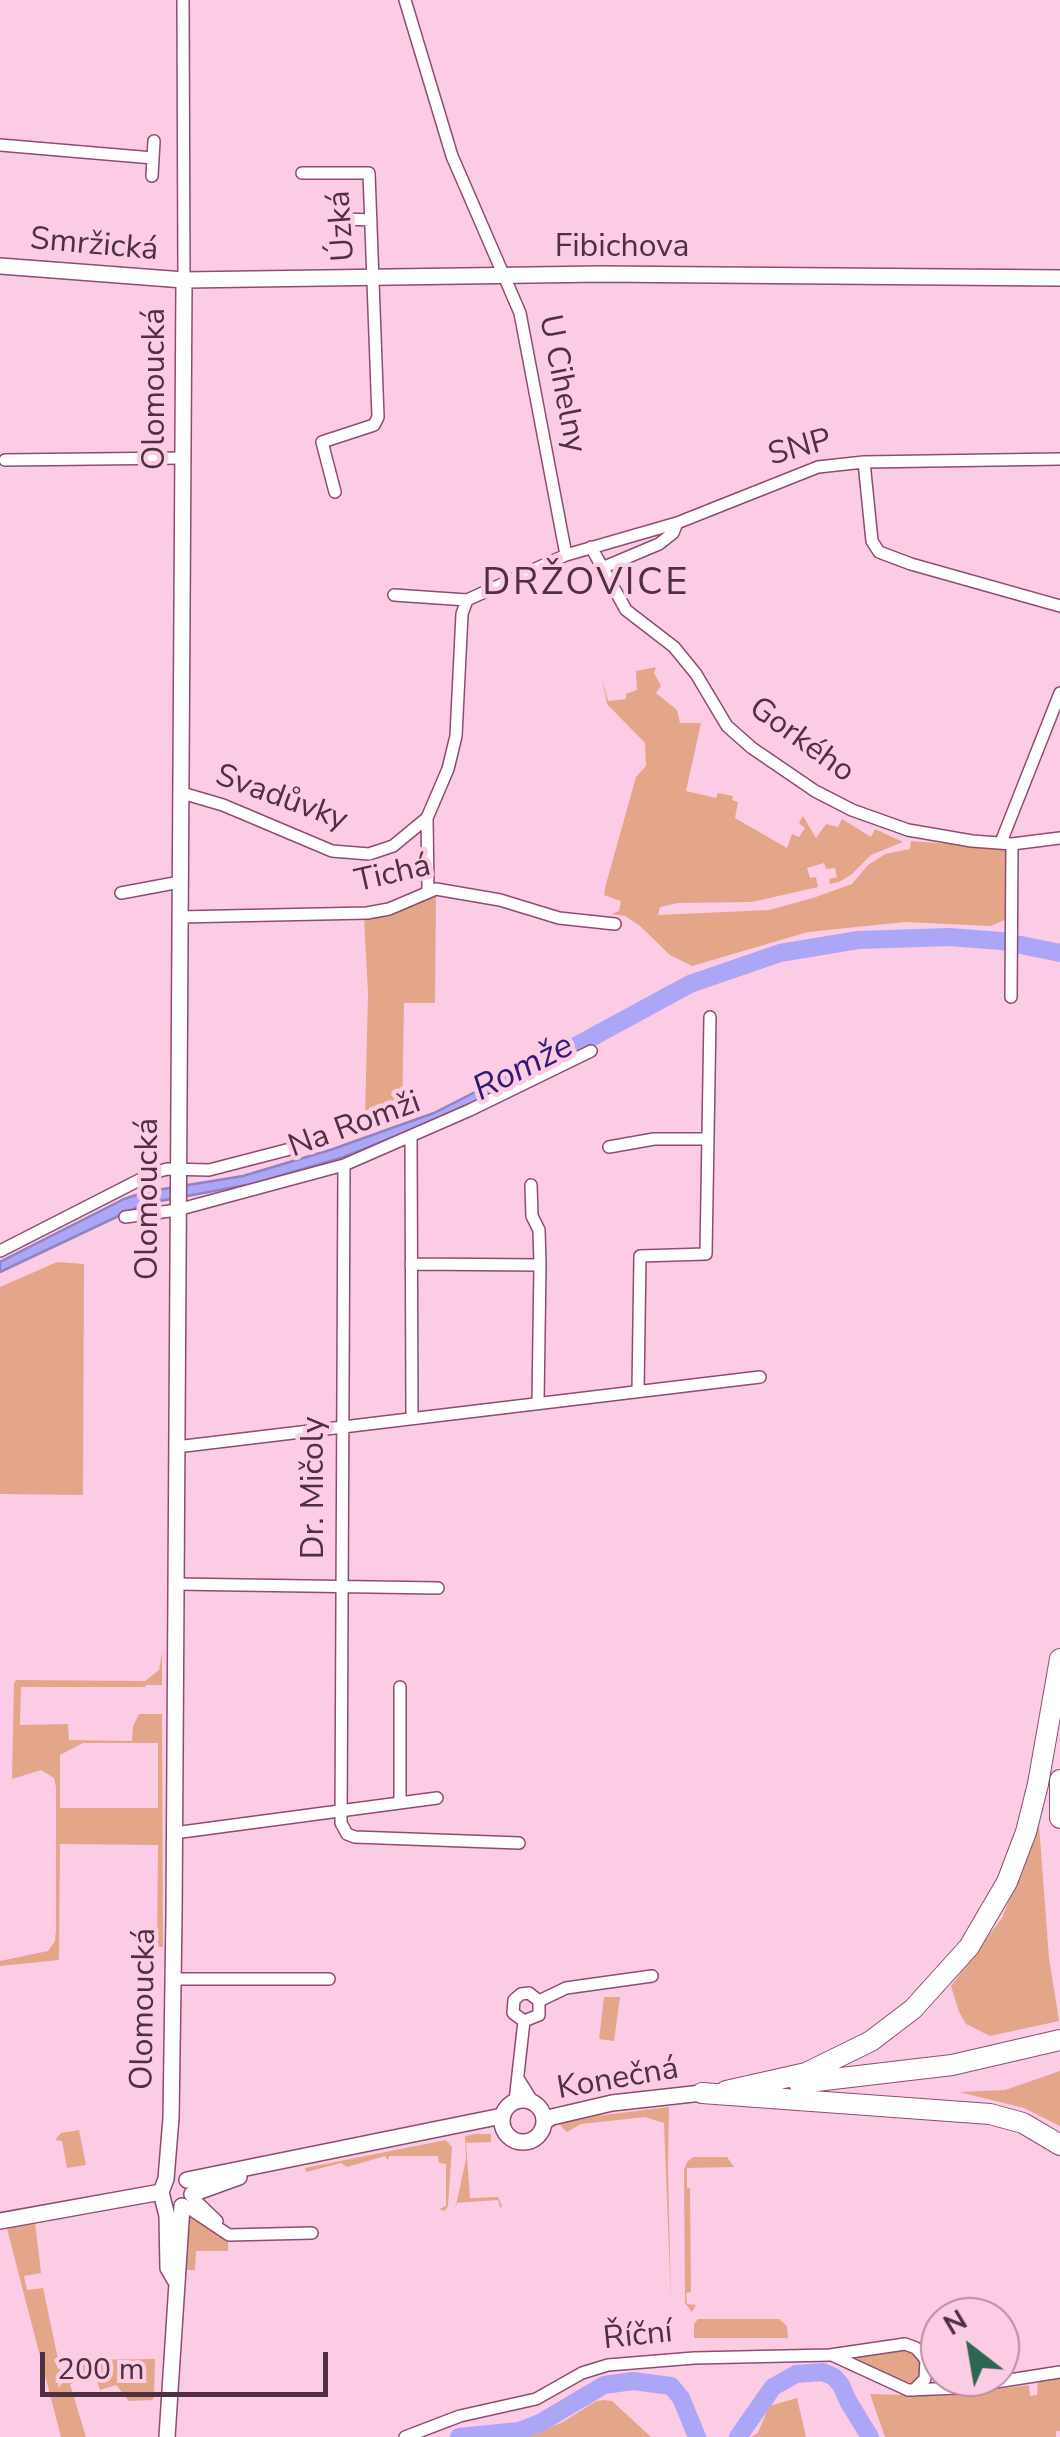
<!DOCTYPE html>
<meta charset="utf-8">
<style>
body{margin:0}
#map{position:relative;width:1060px;height:2437px;overflow:hidden;background:#fccce4;font-family:"Nunito Sans",sans-serif}
canvas{display:block}
.north{position:absolute;left:920px;top:2297px;width:100px;height:100px;box-sizing:border-box;background:#fccce4;border:2px solid #b68ea2;border-radius:50%;rotate:329deg;font-size:28px;font-weight:700;line-height:40px;text-align:center;color:#4e3040}
.north::after{content:'';display:block;margin:auto;width:35px;height:45px;background:#2c6751;clip-path:polygon(50% 0,100% 100%,50% 72%,0 100%)}
.scale{position:absolute;left:40px;top:2352px;width:288px;height:45px;box-sizing:border-box;border:5px solid #4e3040;border-top:0;padding-left:12px;font-size:30px;line-height:35px;white-space:nowrap;color:#4e3040;-webkit-text-stroke:8px #fccce4;paint-order:stroke}
</style>
<div id="map">
<canvas width="1060" height="2437"></canvas>
<div class="north">N</div>
<div class="scale">200 m</div>
</div>
<script>
const g = document.querySelector('canvas').getContext('2d');
g.lineJoin = 'round';
function paint(path, color) { g.fillStyle = color; g.fill(path, 'evenodd'); }
const shape = rows => new Path2D(rows.map(r => 'M' + r).join(''));
function strokePath(path, color, width, dash) { g.strokeStyle = color; g.lineWidth = width; g.lineCap = dash ? 'butt' : 'round'; g.setLineDash(dash || []); g.stroke(path); }
function label(font, color, halo, rows, align = 'center') {
  g.font = font + ' "Nunito Sans",sans-serif'; g.lineWidth = 9; g.setLineDash([]); g.textBaseline = 'middle'; g.strokeStyle = halo; g.fillStyle = color; for (const [text, x, y, turn = 0] of rows) {
    g.save(); g.translate(x, y); g.rotate((+turn || 0) * Math.PI / 180); g.textAlign = isNaN(turn) ? turn : align; if (halo) g.strokeText(text, 0, 0); g.fillText(text, 0, 0); g.restore();
  }
}
const green = shape([
 [656,667,654,673,661,686,656,693,677,710,680,723,701,723,686,791,716,798,718,793,733,796,732,800,738,802,735,818,787,848,792,834,799,837,805,828,799,823,803,816,816,838,826,824,838,827,842,819,871,837,875,829,903,842,871,855,851,875,839,882,830,884,829,879,837,877,835,868,826,869,824,863,807,868,810,878,816,877,818,887,752,902,678,903,660,907,658,915,769,910,813,898,852,884,868,865,885,854,910,849,911,841,1005,848,1009,918,991,926,905,922,808,932,692,966,670,955,640,926,625,916,612,914,619,911,621,901,604,895,606,884,636,777,646,766,645,743,607,704,602,678,608,701,626,699,626,694,637,690,636,671],
 [436,895,435,1003,404,1003,402,1118,370,1130,365,1118,368,993,364,918,383,916],
 [57,1262,84,1264,83,1495,0,1494,0,1287],
 [162,1653,162,1685,146,1685,145,1687,21,1687,20,1725,68,1724,69,1740,132,1741,133,1726,139,1714,162,1714,163,1947,157,1947,158,1845,60,1844,59,1960,0,1966,0,1961,48,1951,55,1941,56,1929,56,1787,54,1778,41,1770,12,1779,14,1683,16,1680,145,1681,159,1670],
 [83,1743,158,1743,158,1808,60,1808,60,1755],
 [1039,1825,1049,1958,1059,2021,990,2036,966,2024,959,2012,951,1986,1002,1918],
 [604,1997,620,1997,614,2041,599,2039],
 [1060,2071,1060,2126,1024,2108,959,2092,1005,2090],
 [669,2107,668,2167,671,2304,664,2123,645,2117,581,2124,567,2132,556,2121],
 [79,2130,86,2165,67,2168,62,2141,55,2140,61,2133],
 [475,2134,491,2134,491,2142,466,2143,470,2198,498,2197,502,2206,500,2208,498,2200,457,2203,455,2210,466,2159,465,2136],
 [446,2140,452,2147,448,2206,445,2211,439,2209,446,2206,446,2164,439,2163,438,2156,389,2156,388,2160,385,2156,347,2167,341,2163,306,2172,305,2168],
 [693,2157,727,2157,734,2167,687,2168,687,2188,690,2188,691,2292,686,2293,687,2304,696,2305,692,2312,685,2303,684,2170,687,2162],
 [192,2217,228,2238,228,2251,196,2251,195,2270,181,2270,186,2219],
 [35,2222,41,2273,24,2276,27,2290,43,2288,61,2373,82,2368,81,2360,155,2359,154,2397,152,2400,129,2401,116,2385,100,2390,95,2376,70,2384,86,2437,61,2437,14,2256,7,2228],
 [698,2319,779,2319,787,2326,788,2338,694,2338,694,2324],
 [899,2350,913,2352,921,2361,920,2379,913,2383,899,2382,855,2358],
 [1060,2378,1060,2431,1056,2431,1056,2437,885,2437,870,2394,947,2396,1029,2385,1030,2396,1037,2395,1038,2381],
 [797,2398,806,2437,751,2437,758,2433,769,2406],
 [604,2400,612,2401,651,2437,527,2437,563,2422,596,2401]
]);
const water = shape([
 [567,1045,573,1054,444,1117,344,1157,252,1184,144,1204,0,1272,0,1262,124,1199,145,1192,243,1176,333,1149,434,1113,567,1045]
]);
const river = shape([
 [550,1060,690,984,780,953,858,940,949,937,1001,941,1060,953],
 [459,2437,519,2431,540,2423,604,2385,633,2381,671,2386,681,2398,697,2437],
 [738,2437,773,2387,796,2374,823,2372,834,2377,841,2385,848,2401,870,2437]
]);
const street = shape([
 [183,0,184,280],
 [405,0,452,156,520,313,566,555],
 [0,145,153,158],
 [302,173,369,173,378,417,374,425,322,442,335,492],
 [152,176,154,141],
 [346,219,371,220],
 [5,460,182,458],
 [864,462,872,541,879,552,911,564,1060,606],
 [591,547,626,610,674,647,696,674,727,726,752,748,815,791,852,810,908,830,972,841,1012,844,1060,838],
 [602,568,659,544,673,533,677,523],
 [394,595,467,600,566,555,677,523,818,467,864,462,1060,459],
 [182,793,223,805,332,851,369,854,393,846,427,818,448,769,456,736,462,614,467,600],
 [427,818,428,890],
 [1001,842,1060,693],
 [121,893,180,882],
 [179,917,367,913,389,909,436,889,500,900,559,918,615,924],
 [1011,997,1012,844],
 [411,1137,412,1417],
 [609,1147,654,1139,708,1139],
 [344,1165,341,1823,347,1834,355,1837,519,1843],
 [531,1185,532,1216,539,1230,540,1265],
 [125,1217,177,1210,344,1165,470,1110,591,1051],
 [0,1251,153,1173,167,1169,209,1170,294,1148],
 [411,1264,540,1265,538,1402],
 [638,1390,640,1256,706,1254,710,1017],
 [176,1447,760,1377],
 [175,1584,438,1588],
 [400,1803,400,1687],
 [174,1833,437,1798],
 [172,1979,329,1979],
 [539,2001,566,1988,652,1976],
 [524,2021,513,2013,514,2000,521,1994,529,1993,539,2001],
 [524,2021,539,2015,539,2001],
 [519,2080,532,2101],
 [515,2101,524,2021],
 [191,2196,217,2221],
 [184,2205,229,2235,312,2233],
 [834,2356,908,2390,959,2388,1060,2372],
 [405,2437,460,2416,536,2399,582,2373,608,2365,694,2358,830,2355,905,2344,916,2348,926,2360,925,2379,914,2390]
]);
const secondary = shape([
 [0,266,184,280,601,274,1060,278],
 '502 2121a21 21 0 1 1 42 0a21 21 0 1 1-42 0Z',
 [544,2122,552,2117,612,2103,702,2093],
 [187,2180,502,2116],
 [192,2194,239,2177],
 [0,2221,161,2192],
 [175,2280,168,2268,167,2216,161,2192,166,2179,171,2118,174,1915,184,280],
 [167,2437,182,2206]
]);
const highway = shape([
 [1060,1780,1060,1818],
 [799,2083,952,2065,1060,2040],
 [726,2091,806,2073,871,2041,913,2009,969,1947,1007,1882,1026,1832,1038,1784,1060,1659],
 [702,2093,990,2114,1023,2123,1060,2145]
]);
const streetNames = [
 ["Úzká",343,226,-94],
 ["Smržická",94,246,5],
 ["Fibichova",622,248],
 ["U Cihelny",561,384,79],
 ["Olomoucká",156,389,-90],
 ["SNP",800,449,-15],
 ["Gorkého",801,741,36],
 ["Svadůvky",281,799,20],
 ["Tichá",393,875,-13],
 ["Na Romži",355,1126,-20],
 ["Olomoucká",149,1199,-90],
 ["Dr. Mičoly",315,1488,-90],
 ["Olomoucká",145,2009,-89],
 ["Konečná",618,2080,-10],
 ["Říční",638,2337,-6]
];
const waterNames = [
 ["Romže",524,1069,-27]
];
const quarterNames = [
 ["DRŽOVICE",586,585]
];
paint(green, '#e3a689');
paint(water, '#aca6f6');
strokePath(water, '#9083bf', 2.5);
strokePath(river, '#aca6f6', 18);
strokePath(street, '#8f4b71', 14);
strokePath(secondary, '#8f4b71', 18);
strokePath(highway, '#8f4b71', 22);
strokePath(street, '#fff', 11);
strokePath(secondary, '#fff', 15);
strokePath(highway, '#fff', 20);
label('32px', '#4e3040', '#fccce4', streetNames);
label('italic 35px', '#301a73', '#fccce4', waterNames);
g.letterSpacing = '2.5px';
label('38px', '#4e3040', '#fccce4', quarterNames);
g.letterSpacing = '0px';
</script>
